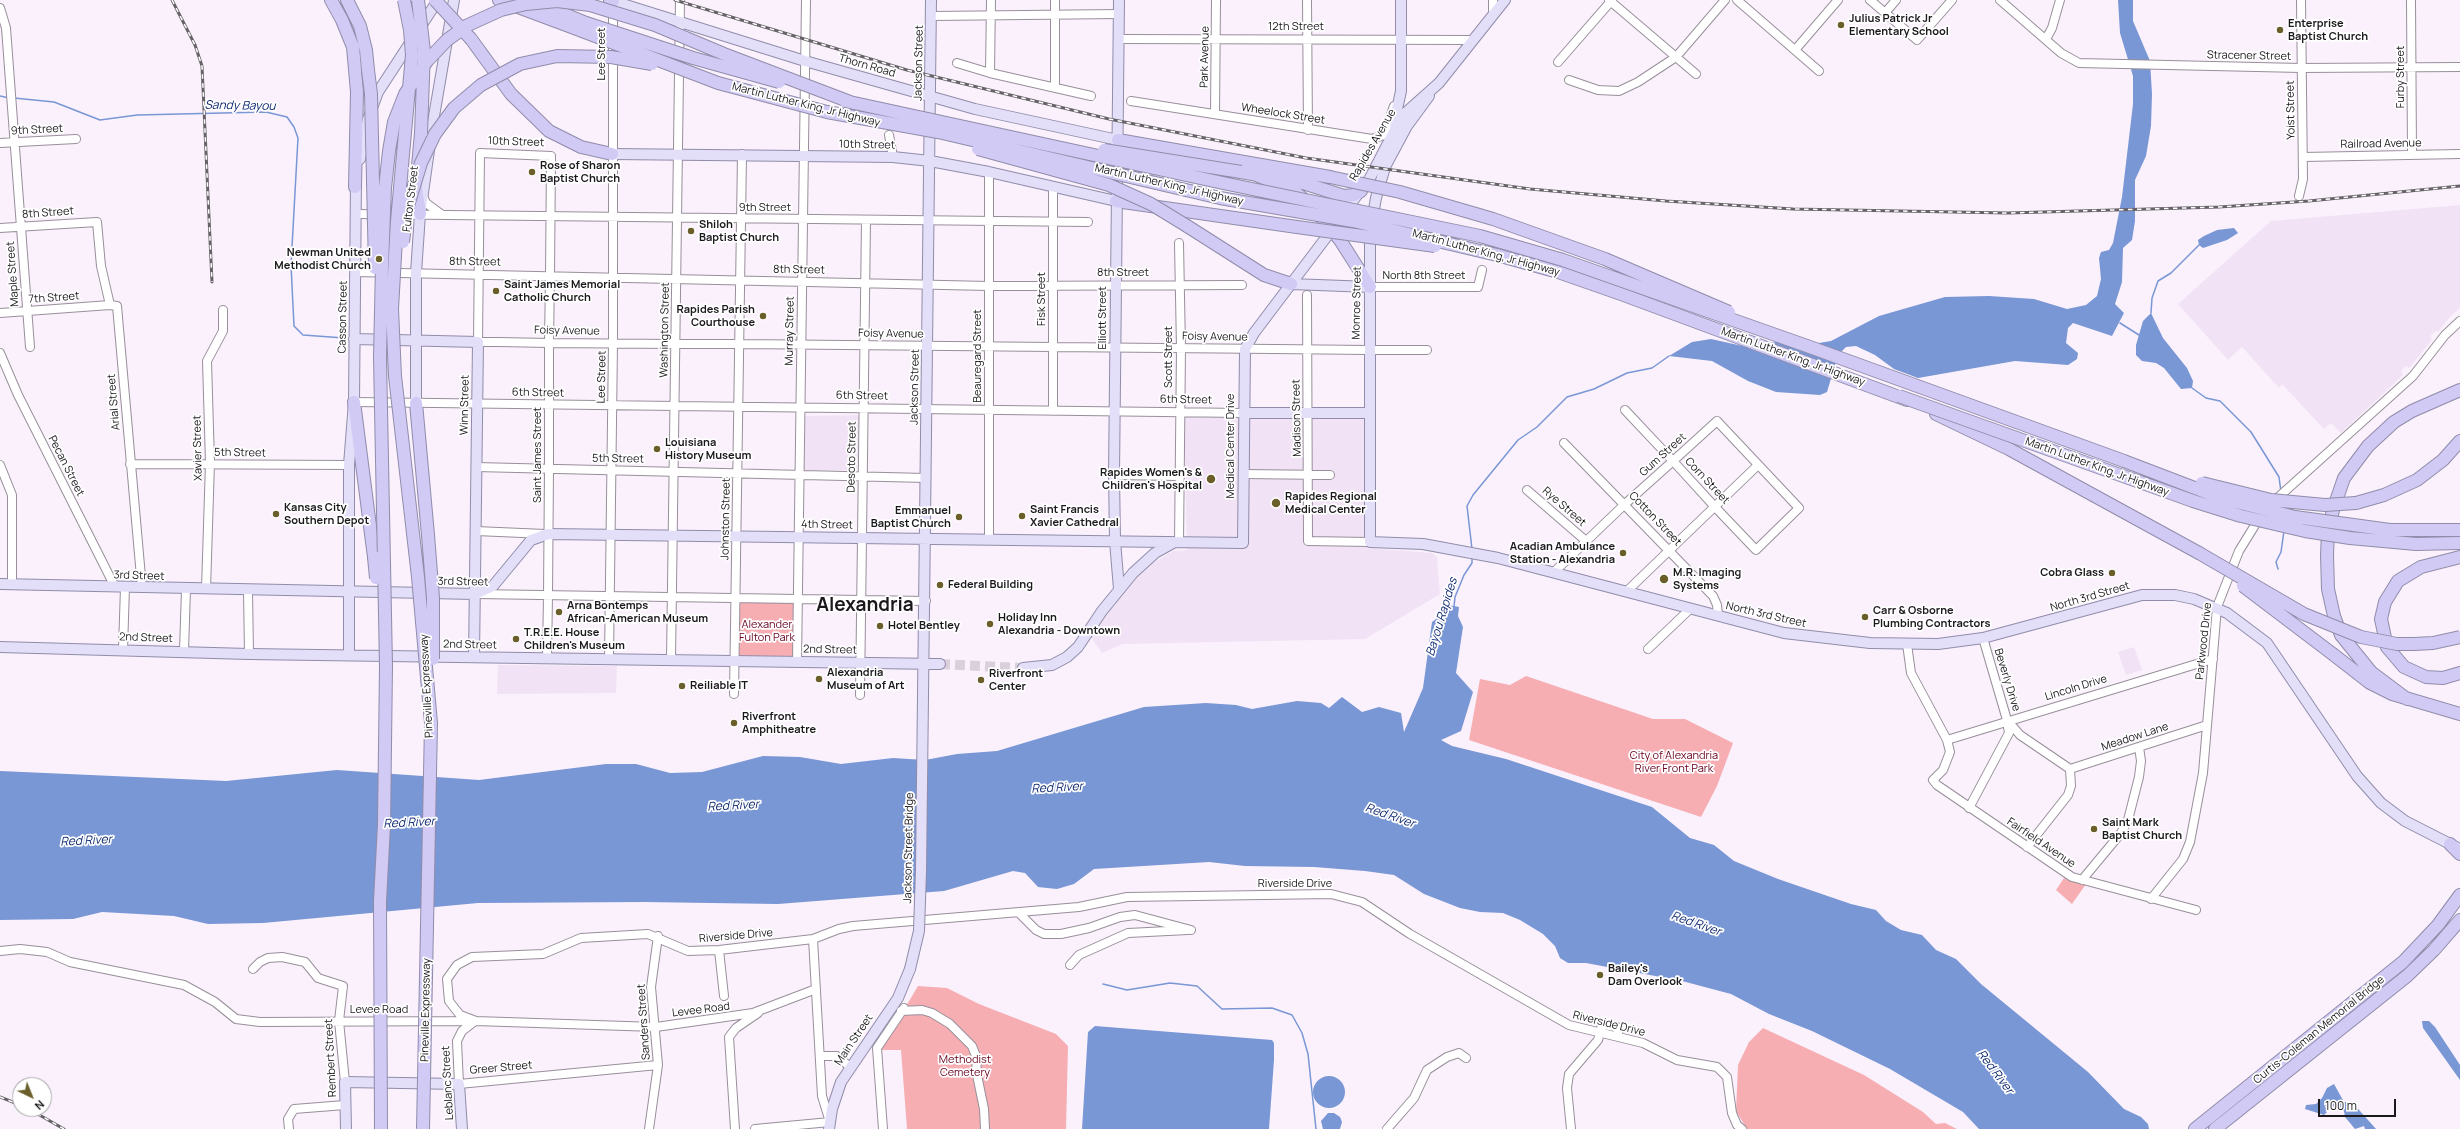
<!DOCTYPE html>
<style>
body{margin:0}
#map{position:relative;width:2460px;height:1129px;overflow:hidden;background:#faf1fd;font-family:Manrope,sans-serif}
canvas{display:block}
.north{position:absolute;left:12px;top:1077px;width:40px;height:40px;box-sizing:border-box;background:#fff;border:1px solid #a4a3a4;border-radius:50%;rotate:137deg;font-size:11px;font-weight:700;line-height:16px;text-align:center;color:#1b181c}
.north::after{content:'';display:block;margin:auto;width:14px;height:18px;background:#6a5f2b;clip-path:polygon(50% 0,100% 100%,50% 72%,0 100%)}
.scale{position:absolute;left:2318px;top:1099px;width:78px;height:18px;box-sizing:border-box;border:2px solid #1b181c;border-top:0;padding-left:5px;font-size:12px;line-height:14px;white-space:nowrap;color:#1b181c;-webkit-text-stroke:3px #fff;paint-order:stroke}
</style>
<div id="map">
<canvas width="2460" height="1129"></canvas>
<div class="north">N</div>
<div class="scale">100 m</div>
</div>
<script>
const g = document.querySelector('canvas').getContext('2d');
g.lineJoin = 'round';
function paint(path, color) { g.fillStyle = color; g.fill(path, 'evenodd'); }
const shape = rows => new Path2D(rows.map(r => 'M' + r).join(''));
function strokePath(path, color, width, dash) { g.strokeStyle = color; g.lineWidth = width; g.lineCap = dash ? 'butt' : 'round'; g.setLineDash(dash || []); g.stroke(path); }
function label(font, color, halo, rows, align = 'center') {
  g.font = font + ' Manrope,sans-serif'; g.lineWidth = 3.5; g.setLineDash([]); g.textBaseline = 'middle'; g.strokeStyle = halo; g.fillStyle = color; for (const [text, x, y, turn = 0] of rows) {
    g.save(); g.translate(x, y); g.rotate((+turn || 0) * Math.PI / 180); g.textAlign = isNaN(turn) ? turn : align; if (halo) g.strokeText(text, 0, 0); g.fillText(text, 0, 0); g.restore();
  }
}
const built = shape([
 [2460,205,2460,308,2448,319,2438,332,2436,331,2430,336,2432,340,2409,368,2406,366,2401,371,2403,375,2341,433,2331,423,2324,429,2282,384,2279,388,2242,347,2228,360,2178,304,2271,221],
 [860,415,857,470,803,471,805,416],
 [1366,415,1367,548,1432,553,1437,557,1440,594,1365,639,1123,644,1102,653,1091,637,1115,602,1146,567,1173,551,1187,550,1184,417],
 [2134,647,2142,670,2126,675,2118,652],
 [498,665,617,666,616,693,497,694]
]);
const green = shape([
 [738,602,796,603,796,661,739,660],
 [1526,676,1653,719,1685,719,1733,743,1717,786,1701,817,1469,740,1480,679,1510,685],
 [2064,878,2072,882,2074,879,2086,884,2072,904,2056,890],
 [918,986,947,988,979,1004,1056,1034,1068,1046,1066,1129,907,1129,901,1050,880,1050],
 [1763,1028,1864,1075,1923,1112,1936,1124,1945,1123,1957,1129,1747,1129,1736,1111,1738,1065,1749,1042]
]);
const water = shape([
 [2118,0,2133,0,2133,21,2150,61,2152,94,2151,126,2146,156,2135,180,2135,221,2132,240,2123,248,2122,282,2115,304,2124,313,2112,336,2073,323,2068,328,2066,343,2078,353,2077,359,2068,365,2015,361,1918,378,1894,369,1875,355,1856,346,1846,347,1838,355,1827,392,1820,395,1776,392,1748,381,1712,361,1669,356,1692,342,1711,339,1747,347,1776,342,1813,344,1831,341,1879,316,1945,297,1989,296,2034,299,2067,309,2086,305,2097,296,2101,279,2099,258,2101,252,2109,250,2113,243,2122,197,2133,104,2133,76,2120,33],
 [2234,228,2238,233,2227,240,2203,248,2199,245,2198,240,2204,236,2217,230],
 [2151,313,2163,338,2187,368,2193,381,2192,388,2181,389,2164,368,2156,363,2142,361,2136,355,2136,345,2143,321],
 [1448,605,1459,607,1458,616,1463,627,1456,673,1473,692,1461,731,1441,740,1452,746,1506,759,1652,807,1690,838,1714,845,1734,861,1778,879,1851,904,1876,910,1886,921,1901,930,1922,935,1936,950,1956,959,1981,984,2088,1072,2124,1109,2141,1117,2148,1124,2149,1129,1979,1129,1963,1112,1890,1069,1812,1031,1769,1014,1731,994,1682,981,1586,963,1568,963,1560,958,1555,946,1543,934,1520,920,1503,913,1480,912,1460,908,1424,894,1394,875,1365,871,1314,867,1245,866,1209,862,1094,869,1074,884,1057,889,1038,887,1025,873,1013,871,944,891,778,904,644,902,478,903,263,923,208,924,174,916,102,912,73,919,0,920,0,771,226,781,337,770,479,780,606,764,636,764,670,773,702,772,763,756,800,757,841,764,893,758,925,760,957,754,997,751,1144,707,1206,703,1236,705,1252,709,1297,701,1321,703,1329,708,1342,697,1362,712,1379,707,1401,713,1404,732,1423,688,1432,622,1444,613],
 [2422,1021,2429,1021,2435,1027,2460,1065,2460,1080,2423,1028],
 [1095,1026,1272,1040,1274,1043,1274,1060,1269,1129,1082,1129,1088,1032],
 '1313 1092a16 16 0 1 1 32 0a16 16 0 1 1-32 0Z',
 [2334,1084,2344,1102,2352,1102,2376,1129,2365,1129,2364,1126,2355,1129,2345,1117,2344,1111,2332,1106,2325,1106,2327,1112,2324,1115,2305,1109,2306,1105,2316,1104,2322,1098,2327,1088],
 [1328,1113,1334,1113,1340,1117,1342,1122,1340,1129,1323,1129,1321,1121]
]);
const stream = shape([
 [0,96,9,98],
 [14,98,54,102,100,120,137,115,266,112,287,117,294,127,298,138,291,265,294,326,303,335,344,338],
 [2151,313,2152,298,2158,281,2171,273,2199,245],
 [2120,323,2139,335],
 [2192,388,2206,398,2220,401,2251,432,2279,477,2281,492],
 [1472,549,1467,506,1473,495,1518,440,1537,427,1567,397,1594,389,1627,373,1652,368,1669,356],
 [2278,569,2276,562,2281,552,2284,531],
 [1454,607,1455,597,1464,575,1472,563,1472,557],
 [1103,984,1127,990,1170,983,1197,986,1222,1009,1272,1008,1292,1015,1302,1033,1308,1054,1316,1129]
]);
const majorTunnel = shape([
 [940,664,1023,668]
]);
const minor = shape([
 [1055,0,1055,88],
 [1307,0,1308,130],
 [1493,0,1493,14],
 [1609,0,1696,74],
 [1737,0,1819,71],
 [1870,0,1917,40,1952,0],
 [2000,0,2061,53,2079,63,2301,68,2460,67],
 [2411,0,2412,154],
 [0,8,6,28,30,347],
 [1885,13,1896,0],
 [931,16,1119,14],
 [1119,39,1472,40],
 [2046,39,2052,28,2060,0],
 [1795,50,1838,0],
 [1558,62,1612,0],
 [957,63,990,73,1091,96],
 [990,73,991,0],
 [1569,80,1598,90,1619,91,1638,82,1676,57,1725,0],
 [1131,101,1372,139,1384,135,1394,106],
 [1215,114,1216,0],
 [889,135,893,157],
 [0,143,76,139],
 [2303,157,2460,154],
 [1053,187,1053,411],
 [423,196,426,203,441,214],
 [2299,196,2303,179,2301,0],
 [356,214,1088,222],
 [0,228,97,222,101,266,110,305,117,306,142,588],
 [1179,243,1181,349,1179,542],
 [355,272,989,286,1242,285],
 [1370,287,1478,287,1482,270],
 [1307,295,1308,541,1370,542],
 [0,313,110,305],
 [0,353,18,395,115,587],
 [354,402,1243,413],
 [1564,443,1713,596,1717,605,1718,616],
 [130,464,349,465],
 [0,465,12,495,12,585],
 [476,467,926,478],
 [1243,474,1330,475],
 [1114,475,1179,476],
 [1527,490,1586,541],
 [2273,502,2413,376,2445,335,2460,321],
 [476,531,545,534],
 [989,539,989,172],
 [1554,572,1625,504,1673,461,1717,421,1799,508,1756,550,1715,507,1673,461,1625,410],
 [206,589,210,463,207,361,223,331,223,310],
 [248,590,249,654],
 [1627,591,1758,465],
 [476,594,926,601],
 [1983,638,2007,720,2020,735,2070,769],
 [1907,644,1911,673,1947,740,1950,752,1943,770,1933,780,1937,785,2072,877,2196,910],
 [123,649,125,587],
 [1648,649,1690,609],
 [184,651,186,589],
 [547,658,548,595,549,469,549,343,550,276,551,156,480,153,478,342,499,342,549,343,675,344,740,344,1054,347,1274,349,1369,350,1427,350],
 [609,659,613,343,613,9],
 [671,660,680,0],
 [797,662,806,0],
 [734,694,742,154],
 [860,695,866,220],
 [1947,740,2213,659],
 [2070,769,2207,725],
 [1969,808,2009,733,2007,721],
 [2027,847,2068,795,2071,786,2070,769],
 [2082,880,2121,833,2128,820,2139,777,2141,761,2139,747],
 [2151,899,2183,859,2190,842,2203,773,2217,607,2239,551,2260,517],
 [1019,913,1036,930,1044,934,1061,934,1089,928,1120,917,1135,915,1191,930],
 [719,950,724,996],
 [0,951,20,949,47,952,70,962,184,985,215,1002,236,1019,260,1022,476,1021,656,1027,753,1013,816,989],
 [1070,965,1079,955,1128,933,1188,930],
 [253,969,260,962,268,958,282,957,305,962,318,978,343,986,339,1021,345,1082],
 [901,1011,922,1010,932,1013,950,1024,972,1046,976,1056,977,1075,984,1109,985,1129],
 [475,1021,462,1031,457,1041,459,1084,658,1065],
 [476,1021,460,1015,449,1001,447,979,457,965,472,957,543,954,581,938,648,934,688,951,719,950,813,939,839,929,853,926,1079,907,1127,897,1331,894,1362,902,1410,934,1569,1025,1643,1043,1677,1060,1717,1067,1727,1077,1732,1113,1737,1125,1742,1129],
 [820,1056,837,1056,850,1067],
 [289,1129,288,1119,294,1109,345,1105],
 [649,1129,658,1065,651,987,658,936],
 [735,1129,729,1037,736,1028,758,1013],
 [755,1129,830,1122,822,1096,813,939],
 [883,1129,877,1048,904,1008],
 [1387,1129,1414,1098,1427,1070,1447,1057,1459,1053,1466,1058],
 [1571,1129,1567,1088,1569,1074,1598,1040,1602,1025,1617,1027,1619,1037]
]);
const major = shape([
 [1119,0,1114,475,1115,541,1119,589],
 [613,1,805,61,975,109,1118,140],
 [1429,96,1407,126,1385,167,1376,198,1370,232,1370,542,1423,544,1498,558,1784,633,1870,643,1938,644,1983,638,2142,595,2175,595,2194,599,2227,613,2267,643,2357,776,2381,803,2405,821,2456,847],
 [1394,123,1401,91,1401,0],
 [612,154,893,157,930,161,989,172,1116,201],
 [360,159,368,119,378,92,438,0],
 [1343,214,1370,178,1402,116,1439,83,1505,0],
 [1291,284,1370,287],
 [354,339,478,342,474,657],
 [416,403,416,273,420,214,433,122,454,0],
 [1243,413,1369,413],
 [0,584,475,594,493,586,531,540,548,534,1243,543,1245,349,1254,333,1334,227],
 [0,647,249,654,940,664],
 [349,655,349,465,354,402,356,179],
 [1023,668,1052,665,1067,657,1078,647,1102,611,1133,573,1155,553,1173,543],
 [921,870,931,0],
 [346,1129,345,1082,459,1084,462,1129],
 [829,1129,832,1109,841,1082,898,998,910,969]
]);
const highway = shape([
 [331,0,342,20,353,47,357,92,355,187],
 [347,0,360,26,366,50,368,70],
 [499,0,582,31],
 [610,0,613,1],
 [535,2,586,23],
 [471,39,511,94,549,131,581,147,612,154],
 [1118,140,1330,177],
 [1241,172,1303,183,1344,196,1354,195,1361,191],
 [1256,175,1291,189,1312,206,1340,240,1370,287],
 [1116,201,1297,227],
 [420,214,416,188,421,133],
 [1187,226,1264,275,1291,284],
 [1497,255,1558,272,1621,294,1907,400],
 [1807,346,2124,461],
 [354,402,374,557],
 [416,403,428,535],
 [1936,414,2009,449,2199,553],
 [2356,503,2384,495,2417,480,2443,460,2460,441],
 [2460,557,2421,567,2398,581,2385,602,2381,619,2387,647,2404,667,2426,677,2443,678,2460,673],
 [2334,655,2370,683,2392,694,2460,714],
 [2407,699,2371,672,2341,635,2334,616,2328,589,2327,555,2328,532,2333,510,2344,478,2368,446,2394,422,2412,411,2460,390],
 [2450,844,2460,854],
 [2195,1129,2403,962,2438,925,2460,895],
 [2215,1129,2407,976,2434,950,2460,920]
]);
const rail = shape([
 [172,0,195,45,202,66,212,282],
 [675,0,907,70,1109,119,1306,158,1530,189,1666,201,1793,209,2008,213,2219,207,2309,201,2460,186],
 [0,1097,20,1105],
 [29,1109,64,1129]
]);
const majorBridge = shape([
 [910,969,919,931,921,870]
]);
const highwayBridge = shape([
 [404,0,410,30,412,55,397,221,392,309,395,376,418,577,431,723,423,1129],
 [418,0,424,51,421,133],
 [435,0,471,39],
 [586,23,693,58,779,82],
 [582,31,718,83,827,112,938,132,1220,198,1353,221,1497,255],
 [368,70,371,94,375,268],
 [845,101,1223,183,1480,236,1563,260,1807,346],
 [978,149,1109,185,1151,204,1187,226],
 [1104,150,1241,172],
 [1330,177,1400,192,1493,219,1605,259,1729,312],
 [1297,227,1435,246],
 [403,242,407,209,421,163,435,134,454,108,481,85,520,64,557,56,611,57,652,64],
 [1899,396,2193,501,2241,516,2305,531,2350,538,2416,544,2460,543],
 [2124,461,2221,498,2295,517,2390,530,2460,530],
 [2202,483,2271,500,2325,505,2356,503],
 [428,535,433,598,433,659],
 [2199,553,2304,614,2361,637,2397,644,2414,644,2433,643,2460,637],
 [374,557,376,578],
 [2243,586,2334,655],
 [381,1129,380,901,384,825,386,666,380,357,382,265,385,188,389,151,394,122,405,94,427,61,447,40,468,25,501,10,526,4,557,1,590,5,655,25,724,54,853,103]
]);
const markers = [
 [1841,25,4,"#6a5f2b"],
 [2280,30,4,"#6a5f2b"],
 [532,172,4,"#6a5f2b"],
 [691,231,4,"#6a5f2b"],
 [379,259,4,"#6a5f2b"],
 [496,291,4,"#6a5f2b"],
 [763,316,4,"#6a5f2b"],
 [657,449,4,"#6a5f2b"],
 [1211,479,5,"#6a5f2b"],
 [1276,503,5,"#6a5f2b"],
 [276,514,4,"#6a5f2b"],
 [1022,516,4,"#6a5f2b"],
 [959,517,4,"#6a5f2b"],
 [1623,553,4,"#6a5f2b"],
 [2112,573,4,"#6a5f2b"],
 [1664,579,5,"#6a5f2b"],
 [940,585,4,"#6a5f2b"],
 [559,612,4,"#6a5f2b"],
 [1865,617,4,"#6a5f2b"],
 [990,624,4,"#6a5f2b"],
 [880,626,4,"#6a5f2b"],
 [516,639,4,"#6a5f2b"],
 [819,679,4,"#6a5f2b"],
 [981,680,4,"#6a5f2b"],
 [682,686,4,"#6a5f2b"],
 [734,723,4,"#6a5f2b"],
 [2094,829,4,"#6a5f2b"],
 [1600,975,4,"#6a5f2b"]
];
const poiNames = [
 ["Julius Patrick Jr",1849,19],
 ["Elementary School",1849,32],
 ["Enterprise",2288,24],
 ["Baptist Church",2288,37],
 ["Rose of Sharon",540,166],
 ["Baptist Church",540,179],
 ["Shiloh",699,225],
 ["Baptist Church",699,238],
 ["Newman United",371,253,"right"],
 ["Methodist Church",371,266,"right"],
 ["Saint James Memorial",504,285],
 ["Catholic Church",504,298],
 ["Rapides Parish",755,310,"right"],
 ["Courthouse",755,323,"right"],
 ["Louisiana",665,443],
 ["History Museum",665,456],
 ["Rapides Women's &",1202,473,"right"],
 ["Children's Hospital",1202,486,"right"],
 ["Rapides Regional",1285,497],
 ["Medical Center",1285,510],
 ["Kansas City",284,508],
 ["Southern Depot",284,521],
 ["Saint Francis",1030,510],
 ["Xavier Cathedral",1030,523],
 ["Emmanuel",951,511,"right"],
 ["Baptist Church",951,524,"right"],
 ["Acadian Ambulance",1615,547,"right"],
 ["Station - Alexandria",1615,560,"right"],
 ["M.R. Imaging",1673,573],
 ["Systems",1673,586],
 ["Cobra Glass",2104,573,"right"],
 ["Federal Building",948,585],
 ["Arna Bontemps",567,606],
 ["African-American Museum",567,619],
 ["Carr & Osborne",1873,611],
 ["Plumbing Contractors",1873,624],
 ["Holiday Inn",998,618],
 ["Alexandria - Downtown",998,631],
 ["Hotel Bentley",888,626],
 ["T.R.E.E. House",524,633],
 ["Children's Museum",524,646],
 ["Alexandria",827,673],
 ["Museum of Art",827,686],
 ["Riverfront",989,674],
 ["Center",989,687],
 ["Reiliable IT",690,686],
 ["Riverfront",742,717],
 ["Amphitheatre",742,730],
 ["Saint Mark",2102,823],
 ["Baptist Church",2102,836],
 ["Bailey's",1608,969],
 ["Dam Overlook",1608,982]
];
const streetNames = [
 ["12th Street",1296,27],
 ["Lee Street",602,54,-90],
 ["Stracener Street",2249,56,1],
 ["Park Avenue",1205,57,-89],
 ["Jackson Street",919,63,-89],
 ["Thorn Road",867,66,16],
 ["Furby Street",2401,77,-90],
 ["Martin Luther King, Jr Highway",806,105,14],
 ["Yoist Street",2291,110,-91],
 ["Wheelock Street",1283,114,9],
 ["9th Street",37,130,-3],
 ["10th Street",516,142,2],
 ["Railroad Avenue",2381,144,-1],
 ["10th Street",867,145,1],
 ["Rapides Avenue",1373,145,-60],
 ["Martin Luther King, Jr Highway",1169,185,13],
 ["Fulton Street",411,199,-83],
 ["9th Street",765,208],
 ["8th Street",48,213,-4],
 ["Martin Luther King, Jr Highway",1486,253,15],
 ["8th Street",475,262,1],
 ["8th Street",799,270,1],
 ["8th Street",1123,273],
 ["Maple Street",13,274,-94],
 ["North 8th Street",1424,276],
 ["7th Street",54,298,-4],
 ["Fisk Street",1042,299,-90],
 ["Monroe Street",1357,303,-89],
 ["Casson Street",343,317,-89],
 ["Elliott Street",1103,318,-90],
 ["Washington Street",665,330,-89],
 ["Foisy Avenue",567,331,1],
 ["Murray Street",790,331,-89],
 ["Foisy Avenue",891,334,1],
 ["Foisy Avenue",1215,337,1],
 ["Beauregard Street",978,356,-90],
 ["Scott Street",1169,357,-90],
 ["Martin Luther King, Jr Highway",1793,357,20],
 ["Lee Street",602,377,-89],
 ["Jackson Street",915,387,-89],
 ["6th Street",538,393,1],
 ["6th Street",862,396,1],
 ["6th Street",1186,400,1],
 ["Arial Street",114,402,-95],
 ["Winn Street",465,405,-89],
 ["Madison Street",1297,418,-91],
 ["Medical Center Drive",1231,446,-90],
 ["Xavier Street",198,448,-91],
 ["5th Street",240,453,1],
 ["Saint James Street",538,455,-90],
 ["Gum Street",1663,455,-42],
 ["Desoto Street",852,457,-89],
 ["5th Street",618,459,1],
 ["Pecan Street",66,466,63],
 ["Martin Luther King, Jr Highway",2097,467,20],
 ["Corn Street",1707,481,47],
 ["Rye Street",1564,507,41],
 ["Johnston Street",726,519,-89],
 ["Cotton Street",1655,519,46],
 ["4th Street",827,525,1],
 ["3rd Street",139,576,2],
 ["3rd Street",463,582,1],
 ["North 3rd Street",2090,597,-16],
 ["North 3rd Street",1766,615,13],
 ["2nd Street",146,638,2],
 ["Parkwood Drive",2204,641,-84],
 ["2nd Street",470,645,1],
 ["2nd Street",830,650,1],
 ["Beverly Drive",2007,680,73],
 ["Pineville Expressway",427,686,-93],
 ["Lincoln Drive",2076,688,-17],
 ["Meadow Lane",2135,737,-18],
 ["Fairfield Avenue",2041,843,34],
 ["Jackson Street Bridge",909,848,-89],
 ["Riverside Drive",1295,884],
 ["Riverside Drive",736,936,-5],
 ["Levee Road",379,1010],
 ["Pineville Expressway",426,1010,-89],
 ["Levee Road",701,1010,-7],
 ["Sanders Street",644,1022,-94],
 ["Riverside Drive",1609,1024,14],
 ["Curtis-Coleman Memorial Bridge",2319,1030,-39],
 ["Main Street",854,1040,-56],
 ["Rembert Street",331,1058,-93],
 ["Greer Street",501,1068,-5],
 ["Leblanc Street",448,1083,-93]
];
const parkNames = [
 ["Alexander",767,625],
 ["Fulton Park",767,638],
 ["City of Alexandria",1674,756],
 ["River Front Park",1674,769],
 ["Methodist",965,1060],
 ["Cemetery",965,1073]
];
const waterNames = [
 ["Sandy Bayou",240,106,1],
 ["Bayou Rapides",1442,617,-73],
 ["Red River",1057,788,-3],
 ["Red River",733,806,-3],
 ["Red River",1390,816,19],
 ["Red River",409,823,-3],
 ["Red River",86,841,-3],
 ["Red River",1696,924,19],
 ["Red River",1995,1072,53]
];
const townNames = [
 ["Alexandria",865,606]
];
paint(built, '#f1e3f5');
paint(green, '#f6aeb3');
paint(water, '#7996d5');
strokePath(stream, '#7996d5', 1.5);
strokePath(majorTunnel, '#d9d0db', 10, [10, 5]);
strokePath(minor, '#988f9a', 10);
strokePath(major, '#918ca9', 12);
strokePath(highway, '#918ca9', 14);
strokePath(minor, '#fff', 8);
strokePath(major, '#e3dff9', 10);
strokePath(highway, '#d0caf5', 12);
strokePath(rail, '#676268', 3);
strokePath(rail, '#fff', 1.5, [4.5]);
strokePath(majorBridge, '#918ca9', 12, []);
strokePath(highwayBridge, '#918ca9', 14, []);
strokePath(majorBridge, '#e3dff9', 10);
strokePath(highwayBridge, '#d0caf5', 12);
for (const [x, y, r, color] of markers) { const dot = new Path2D(); dot.arc(x, y, r, 0, 2 * Math.PI); g.fillStyle = color; g.fill(dot); strokePath(dot, '#fff', 1.5); }
label('bold 11px', '#1b181c', '#fff', poiNames, 'left');
label('11px', '#1b181c', '#fff', streetNames);
label('11px', '#680320', '#fff', parkNames);
label('italic 12px', '#0d2870', '#fff', waterNames);
label('bold 19px', '#1b181c', '#fff', townNames);
</script>
